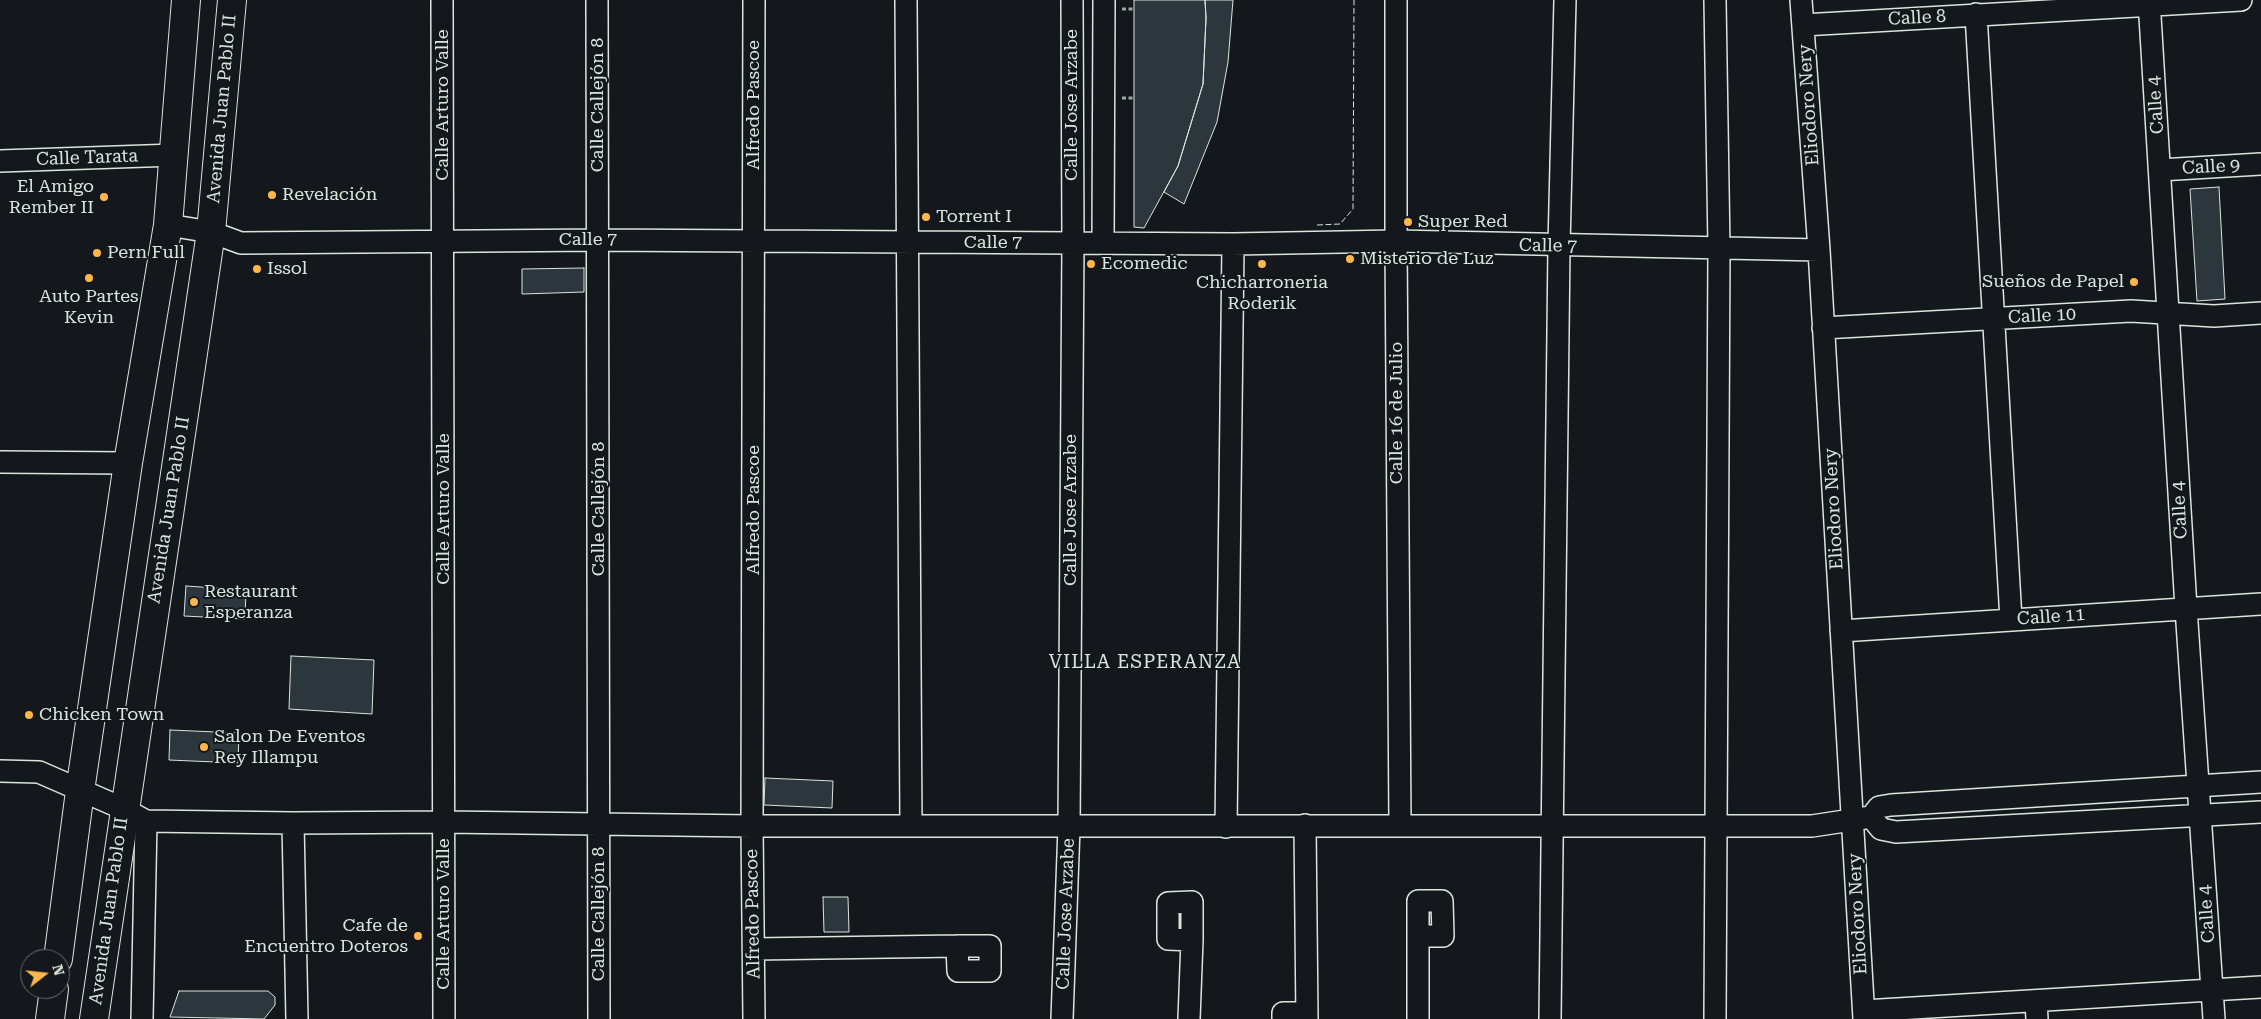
<!DOCTYPE html>
<meta charset="utf-8">
<style>
body{margin:0}
#map{position:relative;width:2261px;height:1019px;overflow:hidden;background:#14181c;font-family:"Roboto Serif",serif}
canvas{display:block}
.north{position:absolute;left:20px;top:949px;width:50px;height:50px;box-sizing:border-box;background:#14181c;border:1px solid #626a69;border-radius:50%;rotate:74deg;font-size:14px;font-weight:700;line-height:20px;text-align:center;color:#d8e6dc}
.north::after{content:'';display:block;margin:auto;width:18px;height:22px;background:#ffb74d;clip-path:polygon(50% 0,100% 100%,50% 72%,0 100%)}
</style>
<div id="map">
<canvas width="2261" height="1019"></canvas>
<div class="north">N</div>
</div>
<script>
const g = document.querySelector('canvas').getContext('2d');
g.lineJoin = 'round';
function paint(path, color) { g.fillStyle = color; g.fill(path, 'evenodd'); }
const shape = rows => new Path2D(rows.map(r => 'M' + r).join(''));
function strokePath(path, color, width, dash) { g.strokeStyle = color; g.lineWidth = width; g.lineCap = dash ? 'butt' : 'round'; g.setLineDash(dash || []); g.stroke(path); }
function label(font, color, halo, rows, align = 'center') {
  g.font = font + ' "Roboto Serif",serif'; g.lineWidth = 4; g.setLineDash([]); g.textBaseline = 'middle'; g.strokeStyle = halo; g.fillStyle = color; for (const [text, x, y, turn = 0] of rows) {
    g.save(); g.translate(x, y); g.rotate((+turn || 0) * Math.PI / 180); g.textAlign = isNaN(turn) ? turn : align; if (halo) g.strokeText(text, 0, 0); g.fillText(text, 0, 0); g.restore();
  }
}
const building = shape([
 [1134,0,1205,0,1206,18,1203,84,1178,166,1144,228,1134,227,1134,0],
 [1205,0,1233,0,1228,62,1217,122,1184,204,1164,192,1178,166,1203,84,1206,18,1205,0],
 [2219,187,2225,299,2197,301,2190,189,2219,187],
 [584,268,584,292,522,294,522,269,584,268],
 [186,586,246,590,245,619,184,616,186,586],
 [291,656,374,660,372,714,289,709,291,656],
 [170,730,239,733,238,763,169,760,170,730],
 [765,778,833,781,832,808,764,805,765,778],
 [823,897,848,897,849,932,824,932,823,897],
 [179,991,268,991,275,997,275,1005,264,1019,170,1017,179,991]
]);
const path = shape([
 [1122,9,1134,9],
 [1122,98,1134,98]
]);
const minor = shape([
 [442,0,444,1019],
 [597,0,599,1019],
 [906,0,911,826],
 [1396,0,1396,241,1400,825],
 [1801,0,1819,250,1864,1019],
 [2149,0,2186,608,2214,1019],
 [1976,14,2011,620],
 [1803,25,2241,0],
 [0,161,175,155],
 [2160,170,2261,164],
 [168,225,211,232,241,243,599,240,1233,244,1396,241,1819,250],
 [1103,243,1104,0],
 [1823,328,2131,311,2214,316,2261,313],
 [0,462,128,463],
 [1841,631,2261,604],
 [0,771,39,772,124,809,146,821,293,823,445,822,752,826,1812,826,1871,817,1879,807,1891,805,2261,782],
 [1871,817,1881,829,1896,832,2261,812],
 [293,823,297,1019],
 [1305,825,1307,1019],
 [1226,827,1233,244],
 [754,949,957,946,990,946,990,971,958,971,957,946],
 [2036,1001,2037,1019],
 [1864,1011,2261,987],
 [142,1019,146,821],
 [754,1019,752,826,754,0],
 [1062,1019,1069,827,1073,242,1072,0],
 [1189,1019,1192,940,1192,902,1168,903,1168,939,1192,940],
 [1283,1019,1283,1013,1307,1013],
 [1418,1019,1418,901,1442,901,1443,936,1419,936],
 [1550,1019,1559,246,1565,0],
 [1715,1019,1719,248,1715,0]
]);
const highway = shape([
 [58,959,80,791,128,463,168,225,186,0],
 [50,1019,54,989],
 [94,1019,211,232,232,0]
]);
const fence = shape([
 [1317,225,1340,224,1353,209,1354,0]
]);
const markers = [
 [272,195,5,"#ffb74d"],
 [104,197,5,"#ffb74d"],
 [926,217,5,"#ffb74d"],
 [1408,222,5,"#ffb74d"],
 [97,253,5,"#ffb74d"],
 [1350,259,5,"#ffb74d"],
 [1091,264,5,"#ffb74d"],
 [1262,264,5,"#ffb74d"],
 [257,269,5,"#ffb74d"],
 [89,278,5,"#ffb74d"],
 [2134,282,5,"#ffb74d"],
 [194,602,5,"#ffb74d"],
 [29,715,5,"#ffb74d"],
 [204,747,5,"#ffb74d"],
 [418,936,5,"#ffb74d"]
];
const streetNames = [
 ["Calle 8",1917,18,-3],
 ["Calle Arturo Valle",443,105,-90],
 ["Calle Callejón 8",598,105,-90],
 ["Alfredo Pascoe",754,105,-90],
 ["Calle Jose Arzabe",1072,105,-90],
 ["Eliodoro Nery",1809,105,-94],
 ["Calle 4",2156,105,-94],
 ["Avenida Juan Pablo II",222,109,-85],
 ["Calle Tarata",87,158,-2],
 ["Calle 9",2211,167,-3],
 ["Calle 7",588,240],
 ["Calle 7",993,243],
 ["Calle 7",1548,246,1],
 ["Calle 10",2042,316,-3],
 ["Calle 16 de Julio",1397,413,-90],
 ["Calle Arturo Valle",444,509,-90],
 ["Calle Callejón 8",599,509,-90],
 ["Eliodoro Nery",1834,509,-93],
 ["Avenida Juan Pablo II",169,510,-81],
 ["Alfredo Pascoe",754,510,-90],
 ["Calle Jose Arzabe",1071,510,-90],
 ["Calle 4",2180,510,-93],
 ["Calle 11",2051,617,-4],
 ["Avenida Juan Pablo II",109,911,-82],
 ["Calle Arturo Valle",444,914,-90],
 ["Calle Callejón 8",599,914,-90],
 ["Alfredo Pascoe",753,914,-91],
 ["Calle Jose Arzabe",1066,914,-88],
 ["Eliodoro Nery",1858,914,-93],
 ["Calle 4",2207,914,-94]
];
const poiNames = [
 ["El Amigo",94,187,"right"],
 ["Rember II",94,208,"right"],
 ["Revelación",282,195],
 ["Torrent I",936,217],
 ["Super Red",1418,222],
 ["Pern Full",107,253],
 ["Misterio de Luz",1360,259],
 ["Ecomedic",1101,264],
 ["Issol",267,269],
 ["Sueños de Papel",2124,282,"right"],
 ["Chicharroneria",1262,283,"center"],
 ["Roderik",1262,304,"center"],
 ["Auto Partes",89,297,"center"],
 ["Kevin",89,318,"center"],
 ["Restaurant",204,592],
 ["Esperanza",204,613],
 ["Chicken Town",39,715],
 ["Salon De Eventos",214,737],
 ["Rey Illampu",214,758],
 ["Cafe de",408,926,"right"],
 ["Encuentro Doteros",408,947,"right"]
];
const neighbourhoodNames = [
 ["VILLA ESPERANZA",1145,662]
];
paint(building, '#2c363c');
strokePath(building, '#d8e6dc', 1);
strokePath(minor, '#d8e6dc', 24);
strokePath(highway, '#d8e6dc', 30);
strokePath(path, '#9da8a2', 3, [4, 2.5]);
strokePath(minor, '#14181c', 21);
strokePath(highway, '#14181c', 28);
strokePath(fence, '#d8e6dc', 1, [6, 2.5]);
for (const [x, y, r, color] of markers) { const dot = new Path2D(); dot.arc(x, y, r, 0, 2 * Math.PI); g.fillStyle = color; g.fill(dot); strokePath(dot, '#14181c', 2); }
label('18px', '#d8e6dc', '#14181c', streetNames);
label('18px', '#d8e6dc', '#14181c', poiNames, 'left');
g.letterSpacing = '1px';
label('19px', '#d8e6dc', '#14181c', neighbourhoodNames);
g.letterSpacing = '0px';
</script>
